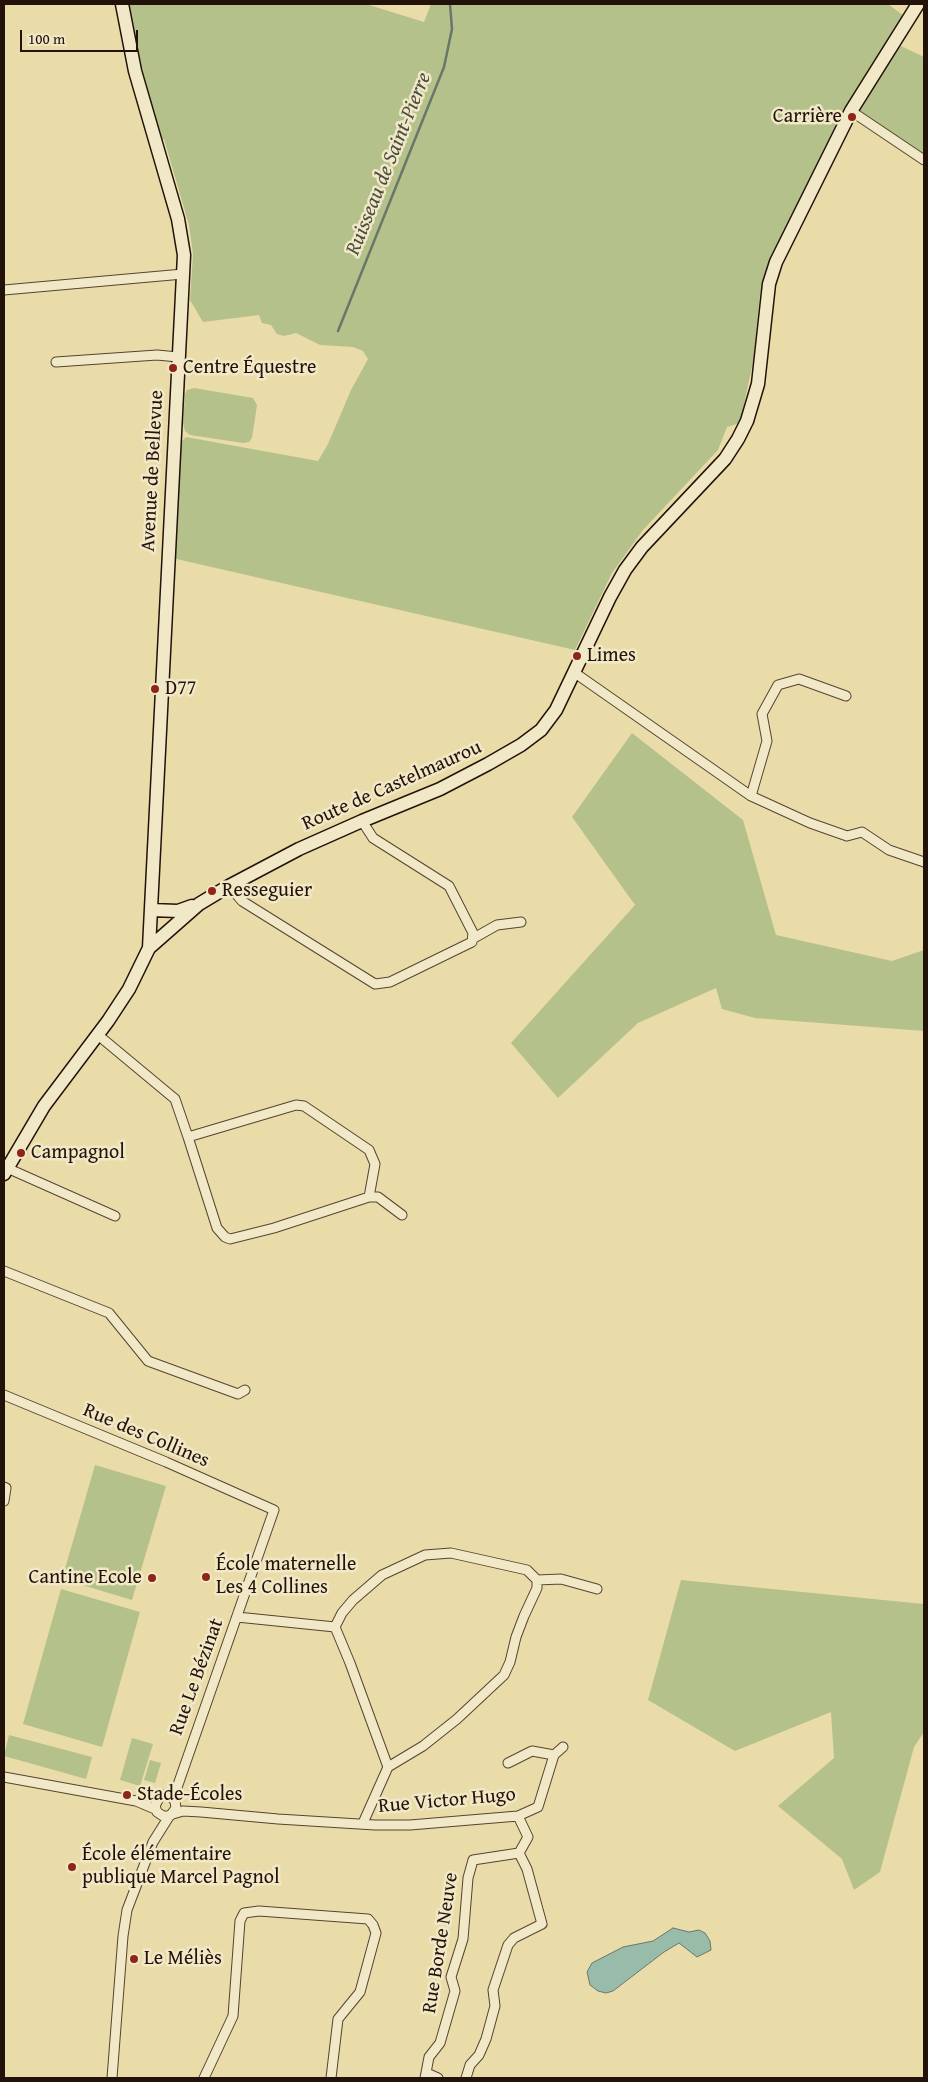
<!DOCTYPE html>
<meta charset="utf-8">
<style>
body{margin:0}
#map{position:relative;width:928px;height:2082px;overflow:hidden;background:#eadca9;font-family:"Gentium Book Plus",serif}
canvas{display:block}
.frame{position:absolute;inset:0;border:5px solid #231209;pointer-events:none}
.scale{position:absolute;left:20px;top:30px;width:118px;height:22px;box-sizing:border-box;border:2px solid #231209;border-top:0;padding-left:6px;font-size:15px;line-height:18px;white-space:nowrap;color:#231209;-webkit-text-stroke:4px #f1e8c7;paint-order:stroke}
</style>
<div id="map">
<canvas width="928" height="2082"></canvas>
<div class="frame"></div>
<div class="scale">100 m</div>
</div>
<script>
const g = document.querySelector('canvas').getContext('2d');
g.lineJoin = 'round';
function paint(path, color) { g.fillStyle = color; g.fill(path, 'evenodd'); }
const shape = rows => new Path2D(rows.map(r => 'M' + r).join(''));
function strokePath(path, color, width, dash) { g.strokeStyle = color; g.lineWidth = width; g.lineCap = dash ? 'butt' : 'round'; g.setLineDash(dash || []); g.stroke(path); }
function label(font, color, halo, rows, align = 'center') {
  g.font = font + ' "Gentium Book Plus",serif'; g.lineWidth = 5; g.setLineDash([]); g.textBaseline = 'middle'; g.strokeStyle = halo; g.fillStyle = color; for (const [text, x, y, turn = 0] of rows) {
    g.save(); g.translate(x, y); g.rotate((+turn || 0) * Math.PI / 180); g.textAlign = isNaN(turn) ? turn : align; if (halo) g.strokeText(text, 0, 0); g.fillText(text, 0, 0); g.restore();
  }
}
const green = shape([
 [128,4,366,4,424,22,431,4,888,4,904,16,772,257,760,294,753,362,740,423,727,427,718,450,643,530,612,573,575,650,172,558,180,443,186,437,318,461,328,444,351,390,368,359,363,351,353,347,320,345,296,333,284,336,277,334,271,325,262,323,259,315,203,322,190,300,193,254,189,225,164,139,159,141,139,60],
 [901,46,924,57,924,155,860,111,871,87,897,48],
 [194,388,253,398,257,405,252,438,249,442,243,443,190,435,185,431,183,423,185,394,187,390],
 [632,733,743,820,776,935,892,961,924,950,924,1031,755,1018,722,1009,716,988,638,1023,558,1098,511,1043,635,905,572,817],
 [95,1465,166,1486,132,1600,62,1579],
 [681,1580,924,1604,924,1732,914,1747,880,1872,854,1890,842,1859,778,1806,834,1758,831,1712,735,1751,648,1700],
 [61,1589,140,1612,102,1747,23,1724],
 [9,1735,92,1757,86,1779,4,1756],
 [132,1738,153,1744,140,1786,120,1780],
 [150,1760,161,1763,155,1783,144,1780]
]);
const water = shape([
 [673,1928,689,1932,699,1930,705,1933,710,1941,711,1950,697,1957,679,1943,664,1952,613,1991,606,1993,598,1991,590,1985,587,1972,592,1963,623,1947,653,1941,673,1928]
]);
const stream = shape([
 [338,331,444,67,452,29,450,4]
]);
const street = shape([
 [851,111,924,160],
 [4,290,183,274],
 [56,362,157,355,178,357],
 [575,673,751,796,810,823,847,836,862,832,889,850,924,862],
 [751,796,767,741,762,714,778,685,799,679,846,696],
 [229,886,242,901,375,984,390,982,472,942,473,933,449,886,373,838,362,821],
 [474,938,497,925,521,922],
 [98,1035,175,1099,188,1137,296,1105,304,1106,369,1150,375,1164,369,1197,274,1228,230,1239,225,1237,217,1228,188,1137],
 [7,1168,115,1216],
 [369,1197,378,1197,402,1215],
 [4,1271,109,1313,148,1361,238,1394,245,1390],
 [4,1395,166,1462,274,1510,173,1799],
 [4,1487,6,1488,4,1501],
 [537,1580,561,1579,597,1589],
 [237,1617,335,1627],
 [508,1763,532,1751,554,1755],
 [4,1777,136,1801,155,1809],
 [159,1798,155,1806,157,1812,163,1816,170,1816,176,1808,175,1801,170,1796,163,1795],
 [173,1814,183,1811,201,1812,278,1819,375,1825,410,1825,518,1816,538,1807,554,1755,563,1747],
 [363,1823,388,1767,423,1746,457,1719,504,1675,510,1662,516,1637,524,1616,537,1588,537,1580,527,1570,451,1553,425,1555,382,1575,353,1600,342,1613,335,1627,350,1663,388,1767],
 [427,2073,438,2078],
 [112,2078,123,1936,127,1910,153,1842,170,1815],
 [204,2078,233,2016,240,1921,244,1913,259,1911,368,1919,373,1925,376,1933,360,1992,338,2019,331,2078],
 [425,2078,429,2057,440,2043,455,1991,451,1977,463,1939,468,1878,473,1860,519,1853,528,1837,518,1816],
 [466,2078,470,2065,479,2055,486,2039,495,2006,493,1990,508,1945,514,1938,542,1924,527,1869,519,1853]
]);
const secondary = shape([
 [151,910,178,911,192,906],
 [149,948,199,904,229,886,299,849,362,821,440,789,488,764,521,745,541,730,556,710,610,597,625,570,642,547,725,459,738,439,747,421,758,384,769,284,776,262,851,111,918,4],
 [4,1174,44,1106,108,1021,129,989,149,948,184,255,178,219,135,71,122,4]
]);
const markers = [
 [852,117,5,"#8f2418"],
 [173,368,5,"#8f2418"],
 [577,656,5,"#8f2418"],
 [155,689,5,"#8f2418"],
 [212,891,5,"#8f2418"],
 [21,1153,5,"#8f2418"],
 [206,1577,5,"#8f2418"],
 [152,1578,5,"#8f2418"],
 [127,1795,5,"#8f2418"],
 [72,1867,5,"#8f2418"],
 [134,1959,5,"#8f2418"]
];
const poiNames = [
 ["Carrière",842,117,"right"],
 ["Centre Équestre",183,368],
 ["Limes",587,656],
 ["D77",165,689],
 ["Resseguier",222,891],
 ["Campagnol",31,1153],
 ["École maternelle",216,1565],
 ["Les 4 Collines",216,1588],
 ["Cantine Ecole",142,1578,"right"],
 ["Stade-Écoles",137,1795],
 ["École élémentaire",82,1855],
 ["publique Marcel Pagnol",82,1878],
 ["Le Méliès",144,1959]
];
const streetNames = [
 ["Avenue de Bellevue",153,471,-87],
 ["Route de Castelmaurou",392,786,-24],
 ["Rue des Collines",146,1436,23],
 ["Rue Le Bézinat",197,1677,-70],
 ["Rue Victor Hugo",447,1801,-5],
 ["Rue Borde Neuve",441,1943,-81]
];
const waterNames = [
 ["Ruisseau de Saint-Pierre",389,164,-68]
];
paint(green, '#b5c18a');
paint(water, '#98bbaa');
strokePath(water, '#69776a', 1);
strokePath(stream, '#69776a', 2.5);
strokePath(street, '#554431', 11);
strokePath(secondary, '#231209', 15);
strokePath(street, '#f1e8c7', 9);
strokePath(secondary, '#f1e8c7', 12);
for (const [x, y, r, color] of markers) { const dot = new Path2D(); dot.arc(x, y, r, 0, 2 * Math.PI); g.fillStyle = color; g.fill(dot); strokePath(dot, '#f1e8c7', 2); }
label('20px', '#231209', '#f1e8c7', poiNames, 'left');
label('20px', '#231209', '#f1e8c7', streetNames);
label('italic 21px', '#4c4d41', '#f1e8c7', waterNames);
</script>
